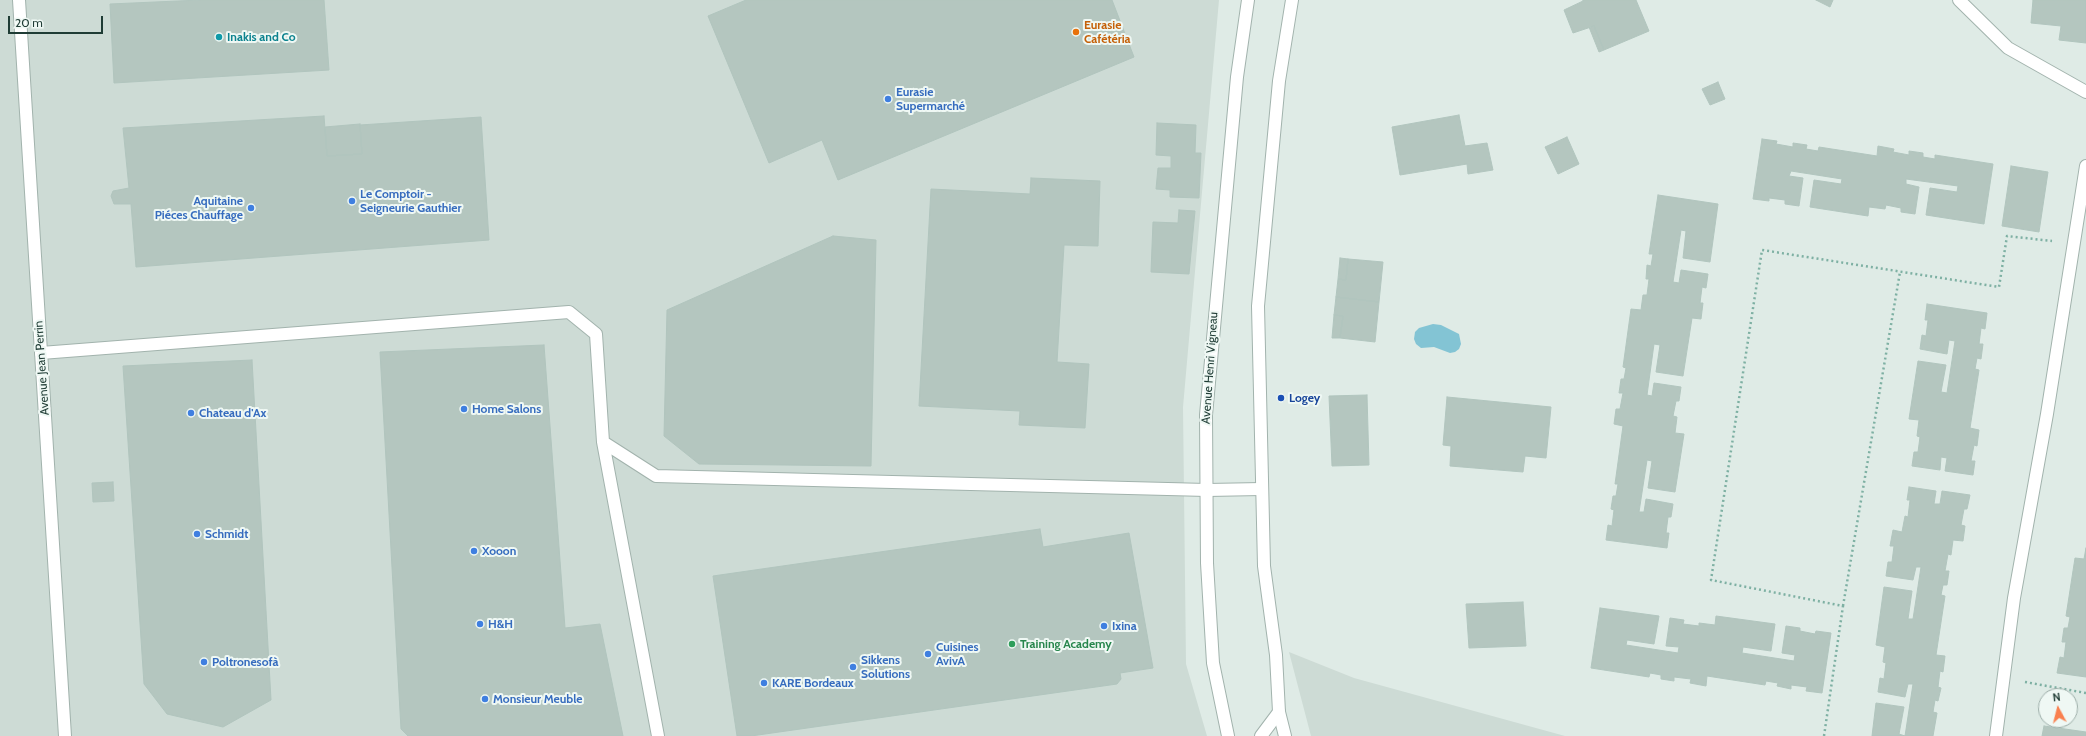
<!DOCTYPE html>
<meta charset="utf-8">
<style>
body{margin:0}
#map{position:relative;width:2086px;height:736px;overflow:hidden;background:#dfebe6;font-family:Cabin,sans-serif}
canvas{display:block}
.north{position:absolute;left:2038px;top:688px;width:40px;height:40px;box-sizing:border-box;background:#eff8f4;border:1px solid #9cada8;border-radius:50%;rotate:353deg;font-size:11px;font-weight:700;line-height:16px;text-align:center;color:#1f3c35}
.north::after{content:'';display:block;margin:auto;width:14px;height:18px;background:#f9804f;clip-path:polygon(50% 0,100% 100%,50% 72%,0 100%)}
.scale{position:absolute;left:8px;top:16px;width:95px;height:18px;box-sizing:border-box;border:2px solid #1f3c35;border-top:0;padding-left:5px;font-size:12px;line-height:14px;white-space:nowrap;color:#1f3c35;-webkit-text-stroke:3px #eff8f4;paint-order:stroke}
</style>
<div id="map">
<canvas width="2086" height="736"></canvas>
<div class="north">N</div>
<div class="scale">20 m</div>
</div>
<script>
const g = document.querySelector('canvas').getContext('2d');
g.lineJoin = 'round';
function paint(path, color) { g.fillStyle = color; g.fill(path, 'evenodd'); }
const shape = rows => new Path2D(rows.map(r => 'M' + r).join(''));
function strokePath(path, color, width, dash) { g.strokeStyle = color; g.lineWidth = width; g.lineCap = dash ? 'butt' : 'round'; g.setLineDash(dash || []); g.stroke(path); }
function label(font, color, halo, rows, align = 'center') {
  g.font = font + ' Cabin,sans-serif'; g.lineWidth = 4; g.setLineDash([]); g.textBaseline = 'middle'; g.strokeStyle = halo; g.fillStyle = color; for (const [text, x, y, turn = 0] of rows) {
    g.save(); g.translate(x, y); g.rotate((+turn || 0) * Math.PI / 180); g.textAlign = isNaN(turn) ? turn : align; if (halo) g.strokeText(text, 0, 0); g.fillText(text, 0, 0); g.restore();
  }
}
const built = shape([
 [0,0,1219,0,1183,407,1186,664,1207,736,0,736],
 [1289,652,1354,678,1565,736,1311,736]
]);
const water = shape([
 [1433,324,1441,325,1459,334,1461,344,1459,349,1455,352,1450,353,1434,347,1421,348,1416,344,1414,339,1415,332,1419,328]
]);
const building = shape([
 [200,0,324,0,329,70,114,83,110,4,200,0],
 [746,0,1112,0,1134,57,838,180,822,140,769,163,708,16,746,0],
 [1583,0,1636,0,1649,31,1604,50,1594,26,1573,33,1564,10,1583,1,1583,0],
 [1816,0,1833,0,1830,7,1816,0],
 [2033,0,2086,0,2086,43,2059,40,2061,26,2031,23,2033,0],
 [1594,26,1604,50,1599,52,1589,27,1594,26],
 [1718,82,1725,99,1710,105,1702,89,1718,82],
 [1459,115,1465,146,1487,143,1493,170,1468,174,1467,164,1400,175,1392,127,1459,115],
 [324,116,327,156,362,154,360,125,481,117,489,240,136,267,131,204,114,204,111,196,113,191,129,188,123,128,324,116],
 [1157,123,1196,125,1195,153,1201,153,1199,198,1170,197,1170,190,1156,189,1158,168,1171,168,1171,156,1156,155,1157,123],
 [360,124,362,154,327,156,325,127,360,124],
 [1567,137,1579,164,1558,174,1545,147,1567,137],
 [1762,139,1777,141,1776,144,1793,147,1793,143,1807,145,1806,149,1818,151,1819,147,1877,156,1878,146,1894,149,1893,152,1909,155,1909,151,1923,153,1923,157,1935,159,1935,155,1993,164,1984,224,1926,215,1930,188,1957,192,1958,186,1906,179,1906,184,1919,187,1915,214,1901,212,1901,208,1886,205,1885,209,1869,207,1868,216,1810,207,1814,180,1841,184,1842,179,1791,171,1789,176,1803,178,1799,206,1785,204,1785,200,1769,198,1769,201,1753,199,1762,139],
 [2011,166,2048,172,2039,232,2002,226,2011,166],
 [1031,178,1100,181,1098,246,1064,245,1057,362,1089,364,1085,428,1019,425,1020,411,919,406,931,189,1030,194,1031,178],
 [1658,195,1718,204,1710,262,1683,258,1686,231,1681,230,1673,282,1679,283,1681,270,1708,274,1706,288,1702,287,1700,303,1703,303,1701,319,1692,318,1683,376,1656,372,1660,345,1654,344,1647,395,1652,396,1654,383,1681,387,1679,401,1676,401,1673,416,1677,417,1675,433,1684,434,1675,492,1648,488,1652,461,1647,460,1639,512,1644,512,1646,499,1673,504,1671,517,1668,517,1666,533,1669,533,1667,548,1606,540,1608,525,1612,526,1614,510,1611,509,1613,496,1616,496,1618,484,1615,484,1623,426,1614,424,1616,409,1620,409,1623,393,1619,393,1621,379,1624,379,1626,368,1623,367,1631,309,1641,310,1643,295,1647,295,1649,279,1646,279,1647,265,1651,266,1653,254,1649,254,1658,195],
 [1179,210,1195,211,1189,274,1151,272,1153,222,1178,223,1179,210],
 [833,236,876,240,871,466,699,464,664,436,667,310,833,236],
 [1340,258,1348,259,1346,280,1338,279,1340,258],
 [1348,259,1383,262,1379,302,1336,297,1338,279,1346,280,1348,259],
 [1336,297,1379,302,1375,342,1340,338,1343,316,1334,315,1336,297],
 [1927,304,1987,313,1985,329,1981,328,1979,344,1983,344,1981,359,1977,358,1975,369,1979,370,1970,428,1979,430,1977,446,1974,445,1971,461,1975,461,1973,475,1945,471,1947,458,1941,457,1940,470,1912,466,1914,452,1918,452,1920,437,1917,436,1919,420,1909,419,1918,361,1946,365,1941,392,1947,393,1955,341,1949,340,1947,354,1920,349,1922,335,1926,336,1928,320,1925,320,1927,304],
 [1334,315,1343,316,1340,338,1332,338,1334,315],
 [544,345,565,628,600,624,623,736,408,736,401,729,380,352,544,345],
 [252,360,271,700,223,727,167,714,144,684,123,366,252,360],
 [1367,395,1369,465,1332,466,1329,396,1367,395],
 [1447,397,1551,407,1546,458,1525,456,1523,472,1450,466,1451,446,1443,445,1447,397],
 [113,482,114,501,93,502,92,483,113,482],
 [1909,487,1936,491,1934,504,1940,504,1942,491,1970,495,1967,509,1964,509,1961,525,1965,526,1963,541,1953,540,1951,555,1948,554,1945,571,1949,571,1947,585,1943,585,1941,595,1945,596,1936,655,1945,656,1943,672,1940,671,1938,687,1941,688,1938,701,1935,700,1933,712,1937,713,1933,736,1872,736,1876,703,1904,707,1899,734,1905,736,1913,684,1908,684,1905,697,1878,692,1880,678,1884,679,1886,663,1883,662,1885,647,1876,645,1884,587,1912,591,1908,619,1913,619,1921,567,1916,567,1913,580,1886,576,1888,562,1892,562,1894,546,1890,546,1893,530,1902,532,1905,516,1908,517,1910,500,1907,500,1909,487],
 [1040,529,1043,547,1129,533,1153,668,1120,673,1121,679,1117,684,751,736,737,736,713,576,1040,529],
 [2086,548,2086,677,2057,673,2060,657,2064,658,2066,642,2062,642,2064,628,2068,628,2070,617,2066,616,2075,558,2084,559,2086,548],
 [1523,602,1526,646,1469,648,1466,604,1523,602],
 [1600,608,1659,616,1654,644,1627,640,1626,645,1678,653,1679,647,1666,646,1670,618,1684,620,1683,624,1699,626,1699,623,1715,625,1716,616,1775,624,1771,651,1743,647,1742,653,1794,661,1795,655,1782,653,1786,626,1800,628,1800,631,1815,634,1816,631,1831,633,1822,693,1806,691,1807,687,1791,685,1791,689,1777,686,1778,683,1766,681,1765,685,1707,676,1706,686,1690,683,1691,679,1674,677,1674,681,1661,679,1661,675,1650,673,1649,677,1591,668,1600,608],
 [2044,726,2086,732,2086,736,2042,736,2044,726]
]);
const path = shape([
 [1843,606,1900,272],
 [2025,682,2086,693],
 [1824,736,1843,606,1711,580,1762,250,1999,287,2007,236,2052,241]
]);
const service = shape([
 [41,353,569,312,596,334,603,442,656,476,1207,490,1262,489],
 [603,442,658,736]
]);
const minor = shape([
 [19,0,65,736],
 [1959,0,2008,48,2086,92],
 [1261,736,1279,712],
 [1996,736,2014,598,2047,414,2086,166]
]);
const tertiary = shape([
 [1228,736,1213,663,1207,563,1206,415,1237,77,1248,0],
 [1285,736,1279,712,1276,655,1264,566,1258,306,1279,81,1292,0]
]);
const markers = [
 [1076,32,4,"#e8710a"],
 [219,37,4,"#0f9aa8"],
 [888,99,4,"#3f7fe0"],
 [352,201,4,"#3f7fe0"],
 [251,208,4,"#3f7fe0"],
 [1281,398,4,"#1a4fb4"],
 [464,409,4,"#3f7fe0"],
 [191,413,4,"#3f7fe0"],
 [197,534,4,"#3f7fe0"],
 [474,551,4,"#3f7fe0"],
 [480,624,4,"#3f7fe0"],
 [1104,626,4,"#3f7fe0"],
 [1012,644,4,"#2e9e5b"],
 [928,654,4,"#3f7fe0"],
 [204,662,4,"#3f7fe0"],
 [853,667,4,"#3f7fe0"],
 [764,683,4,"#3f7fe0"],
 [485,699,4,"#3f7fe0"]
];
const foodNames = [
 ["Eurasie",1084,25],
 ["Cafétéria",1084,39]
];
const cultureNames = [
 ["Inakis and Co",227,37]
];
const shopNames = [
 ["Eurasie",896,92],
 ["Supermarché",896,106],
 ["Le Comptoir -",360,194],
 ["Seigneurie Gauthier",360,208],
 ["Aquitaine",243,201,"right"],
 ["Piéces Chauffage",243,215,"right"],
 ["Home Salons",472,409],
 ["Chateau d'Ax",199,413],
 ["Schmidt",205,534],
 ["Xooon",482,551],
 ["H&H",488,624],
 ["Ixina",1112,626],
 ["Cuisines",936,647],
 ["AvivA",936,661],
 ["Sikkens",861,660],
 ["Solutions",861,674],
 ["Poltronesofà",212,662],
 ["KARE Bordeaux",772,683],
 ["Monsieur Meuble",493,699]
];
const streetNames = [
 ["Avenue Jean Perrin",42,368,-94],
 ["Avenue Henri Vigneau",1210,368,-86]
];
const transitNames = [
 ["Logey",1289,398]
];
const leisureNames = [
 ["Training Academy",1020,644]
];
paint(built, '#cddbd5');
paint(water, '#83c4d4');
paint(building, '#b4c6bf');
strokePath(building, '#b1c5be', 1);
strokePath(service, '#a2b3ad', 14);
strokePath(minor, '#a2b3ad', 14);
strokePath(tertiary, '#a2b3ad', 14);
strokePath(path, '#7eb0a3', 2.5, [2, 3]);
strokePath(service, '#fff', 12);
strokePath(minor, '#fff', 12);
strokePath(tertiary, '#fff', 12);
for (const [x, y, r, color] of markers) { const dot = new Path2D(); dot.arc(x, y, r, 0, 2 * Math.PI); g.fillStyle = color; g.fill(dot); strokePath(dot, '#eff8f4', 1.5); }
label('bold 12px', '#c56008', '#eff8f4', foodNames, 'left');
label('bold 12px', '#0d838f', '#eff8f4', cultureNames, 'left');
label('bold 12px', '#366cbe', '#eff8f4', shopNames, 'left');
label('12px', '#1f3c35', '#eff8f4', streetNames);
label('bold 12px', '#164399', '#eff8f4', transitNames, 'left');
label('bold 12px', '#27864d', '#eff8f4', leisureNames, 'left');
</script>
